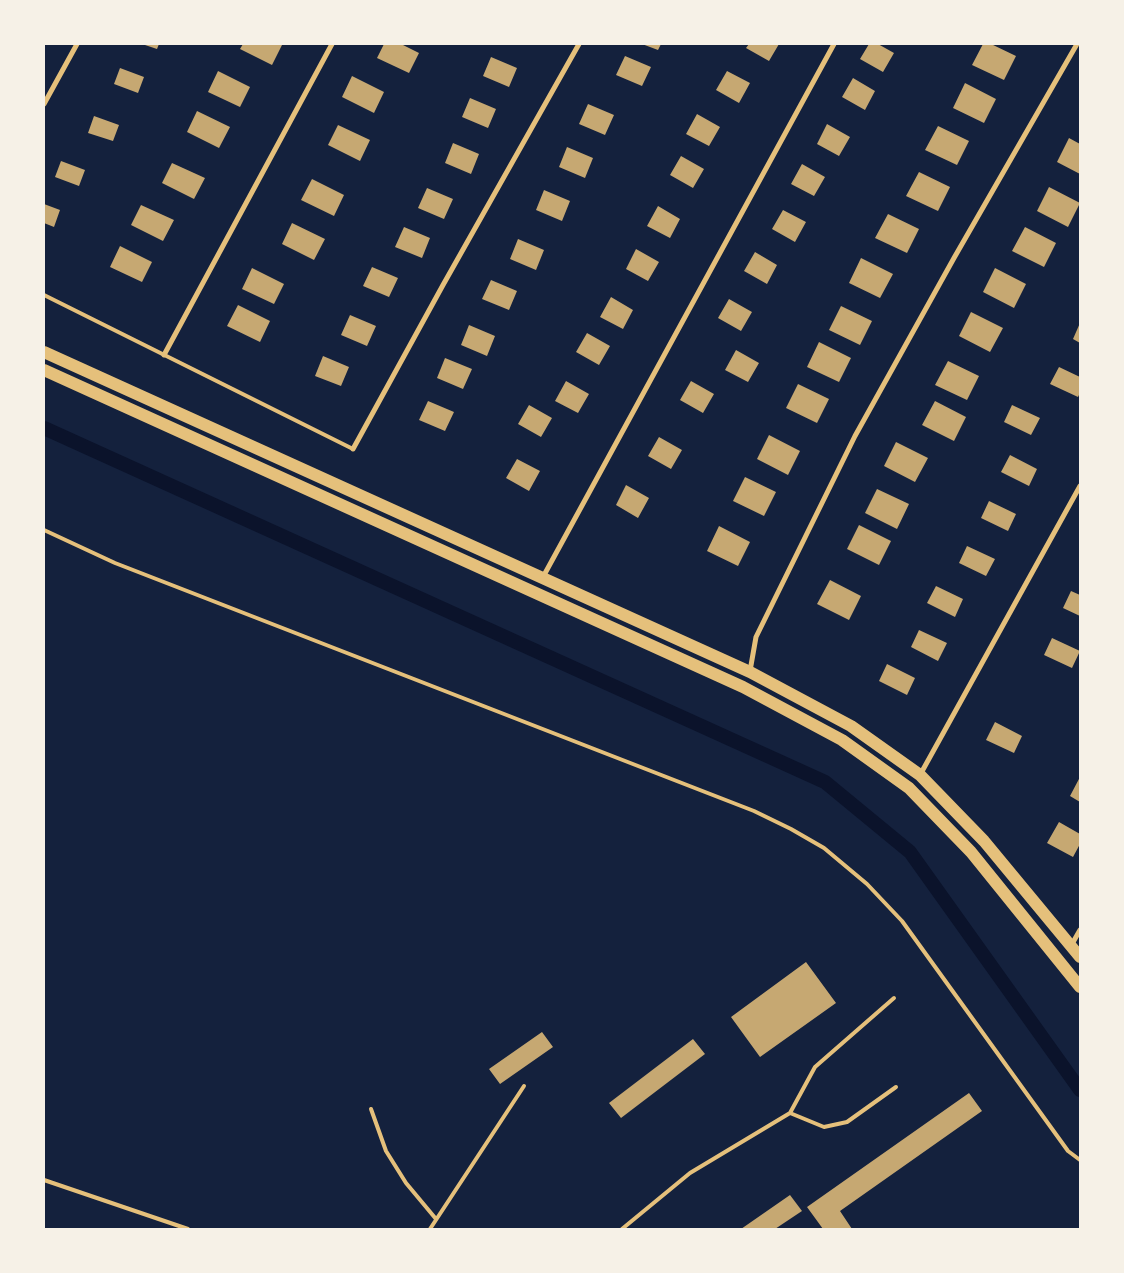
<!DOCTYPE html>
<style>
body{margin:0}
#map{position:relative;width:1124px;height:1273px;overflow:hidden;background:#14213d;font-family:"Nunito Sans",sans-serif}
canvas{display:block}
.frame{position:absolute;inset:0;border:45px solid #f6f1e7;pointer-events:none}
</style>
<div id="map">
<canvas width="1124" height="1273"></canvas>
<div class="frame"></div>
</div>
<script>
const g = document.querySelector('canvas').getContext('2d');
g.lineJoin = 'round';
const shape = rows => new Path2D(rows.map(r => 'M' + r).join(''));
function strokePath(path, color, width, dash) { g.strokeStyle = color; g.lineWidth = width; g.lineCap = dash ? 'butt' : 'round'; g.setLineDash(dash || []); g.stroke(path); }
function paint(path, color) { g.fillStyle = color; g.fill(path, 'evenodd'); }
const canal = shape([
 [44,428,825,782,910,852,1080,1090]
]);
const building = shape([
 [142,44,159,44,157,49],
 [243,44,281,44,282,45,272,65,240,49],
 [384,44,401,44,419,53,409,73,377,58],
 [642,44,661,44,658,50],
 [749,44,779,44,769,61,746,48],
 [869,44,878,44,894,53,883,72,860,59],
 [983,44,991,44,1016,56,1004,80,972,65],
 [625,56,651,67,642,86,616,75],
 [491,57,517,68,509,87,483,76],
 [120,68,144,77,138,93,114,84],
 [218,71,250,87,240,107,208,92],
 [727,71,750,83,739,103,716,90],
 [352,76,384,92,374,113,342,97],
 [853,78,875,91,865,110,842,97],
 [965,83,996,99,984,123,953,108],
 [470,98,496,109,488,128,462,117],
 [588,104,614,115,605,135,579,124],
 [197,111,230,127,219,148,187,132],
 [697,114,720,127,709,146,686,134],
 [94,116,119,125,113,141,88,133],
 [827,124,850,137,839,156,817,144],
 [338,125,370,140,360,161,328,145],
 [938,126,969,141,957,165,925,150],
 [1069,138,1080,144,1080,174,1057,162],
 [453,143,479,154,471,174,445,163],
 [567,147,593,158,585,178,559,167],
 [681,156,704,169,693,188,670,175],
 [61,161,85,170,79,186,55,177],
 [172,163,205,178,194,199,162,183],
 [802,164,825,177,814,196,791,184],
 [919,172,950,187,938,211,906,196],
 [312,179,344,195,334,216,301,200],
 [1049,187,1080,203,1068,227,1037,211],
 [427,188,453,199,444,219,418,208],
 [544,190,570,201,562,221,536,210],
 [44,204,60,210,54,227,44,223],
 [141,205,174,220,163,241,131,225],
 [658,206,680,219,670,238,647,226],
 [783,210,806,222,795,242,772,229],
 [888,214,919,229,907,253,875,238],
 [292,223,325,239,314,260,282,244],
 [404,227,430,238,422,258,395,247],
 [1025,227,1056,243,1044,267,1012,251],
 [518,239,544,250,536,270,510,259],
 [120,246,152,262,142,282,110,267],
 [636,249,659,262,648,281,626,269],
 [755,252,777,265,767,284,744,271],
 [861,258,893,274,880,298,849,283],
 [372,267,398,278,389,297,363,286],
 [252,268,284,284,274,304,242,289],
 [995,268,1026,284,1014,308,983,292],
 [491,280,517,291,509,310,482,299],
 [611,297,633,310,623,329,600,317],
 [729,299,752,312,741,331,718,318],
 [238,305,270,321,260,342,227,326],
 [841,306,872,321,860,345,829,330],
 [971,312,1003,328,990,352,959,336],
 [350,315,376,326,367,346,341,335],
 [1080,323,1080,343,1073,339],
 [469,325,495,336,487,356,461,345],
 [587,333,610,346,599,365,576,352],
 [819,342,851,358,839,382,807,367],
 [736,350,759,363,748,382,725,370],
 [323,356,349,367,341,386,315,376],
 [445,358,472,369,463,389,437,378],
 [948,361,979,376,967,400,935,385],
 [1059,367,1080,377,1080,393,1078,397,1050,384],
 [566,381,589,394,578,413,555,401],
 [691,381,714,394,703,413,680,400],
 [798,384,829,399,817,423,786,408],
 [428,401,454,412,445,431,419,420],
 [935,401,966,417,954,441,922,425],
 [529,405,552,418,541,437,518,424],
 [1012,405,1040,418,1031,435,1004,422],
 [769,435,800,451,788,475,757,459],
 [659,437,682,450,671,469,648,456],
 [896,442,928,458,915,482,884,466],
 [1010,455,1037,469,1029,486,1001,472],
 [517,459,540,471,529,491,506,478],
 [745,477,776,492,764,516,733,501],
 [626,485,649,498,638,518,616,505],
 [877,489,909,504,897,529,865,513],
 [989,501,1016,514,1008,531,981,518],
 [859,525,891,541,879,565,847,549],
 [719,526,750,542,738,566,707,551],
 [967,546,995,559,986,576,959,563],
 [830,580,861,596,849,620,817,604],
 [936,586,963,599,955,617,927,603],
 [1071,591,1080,595,1080,616,1063,608],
 [919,630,947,643,938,661,911,647],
 [1052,638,1080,651,1072,668,1044,655],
 [887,664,915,678,907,695,879,681],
 [995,722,1022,736,1014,753,986,740],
 [1080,777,1080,802,1070,796],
 [1059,822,1080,834,1080,844,1073,857,1047,843],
 [806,962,836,1003,760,1057,731,1017],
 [542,1032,553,1047,500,1084,489,1069],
 [693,1039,705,1054,621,1118,609,1103],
 [969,1093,982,1111,840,1211,852,1229,823,1229,807,1207],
 [790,1195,802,1211,775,1229,741,1229]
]);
const service = shape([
 [44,295,353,449],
 [44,530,115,563,754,811,791,829,824,848,867,884,902,921,1068,1151,1080,1160],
 [371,1109,386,1151,406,1183,436,1219],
 [790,1113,824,1127,847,1122,896,1087],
 [44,1180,188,1229],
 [430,1229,524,1086],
 [622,1229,690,1173,790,1113,815,1067,894,998]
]);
const minor = shape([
 [44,104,77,44],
 [164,355,332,44],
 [353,449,443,285,579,44],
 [543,577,834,44],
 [750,671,756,637,855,436,954,258,1077,44],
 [920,775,1080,486],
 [1072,944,1080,930]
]);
const trunk = shape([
 [44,352,750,672,851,726,920,775,984,841,1080,957],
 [44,370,743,687,842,740,909,788,971,852,1080,987]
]);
strokePath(canal, '#0b132b', 14);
paint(building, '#c6a872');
strokePath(service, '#e5c07b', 4);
strokePath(minor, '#e5c07b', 5);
strokePath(trunk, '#e5c07b', 12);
</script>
